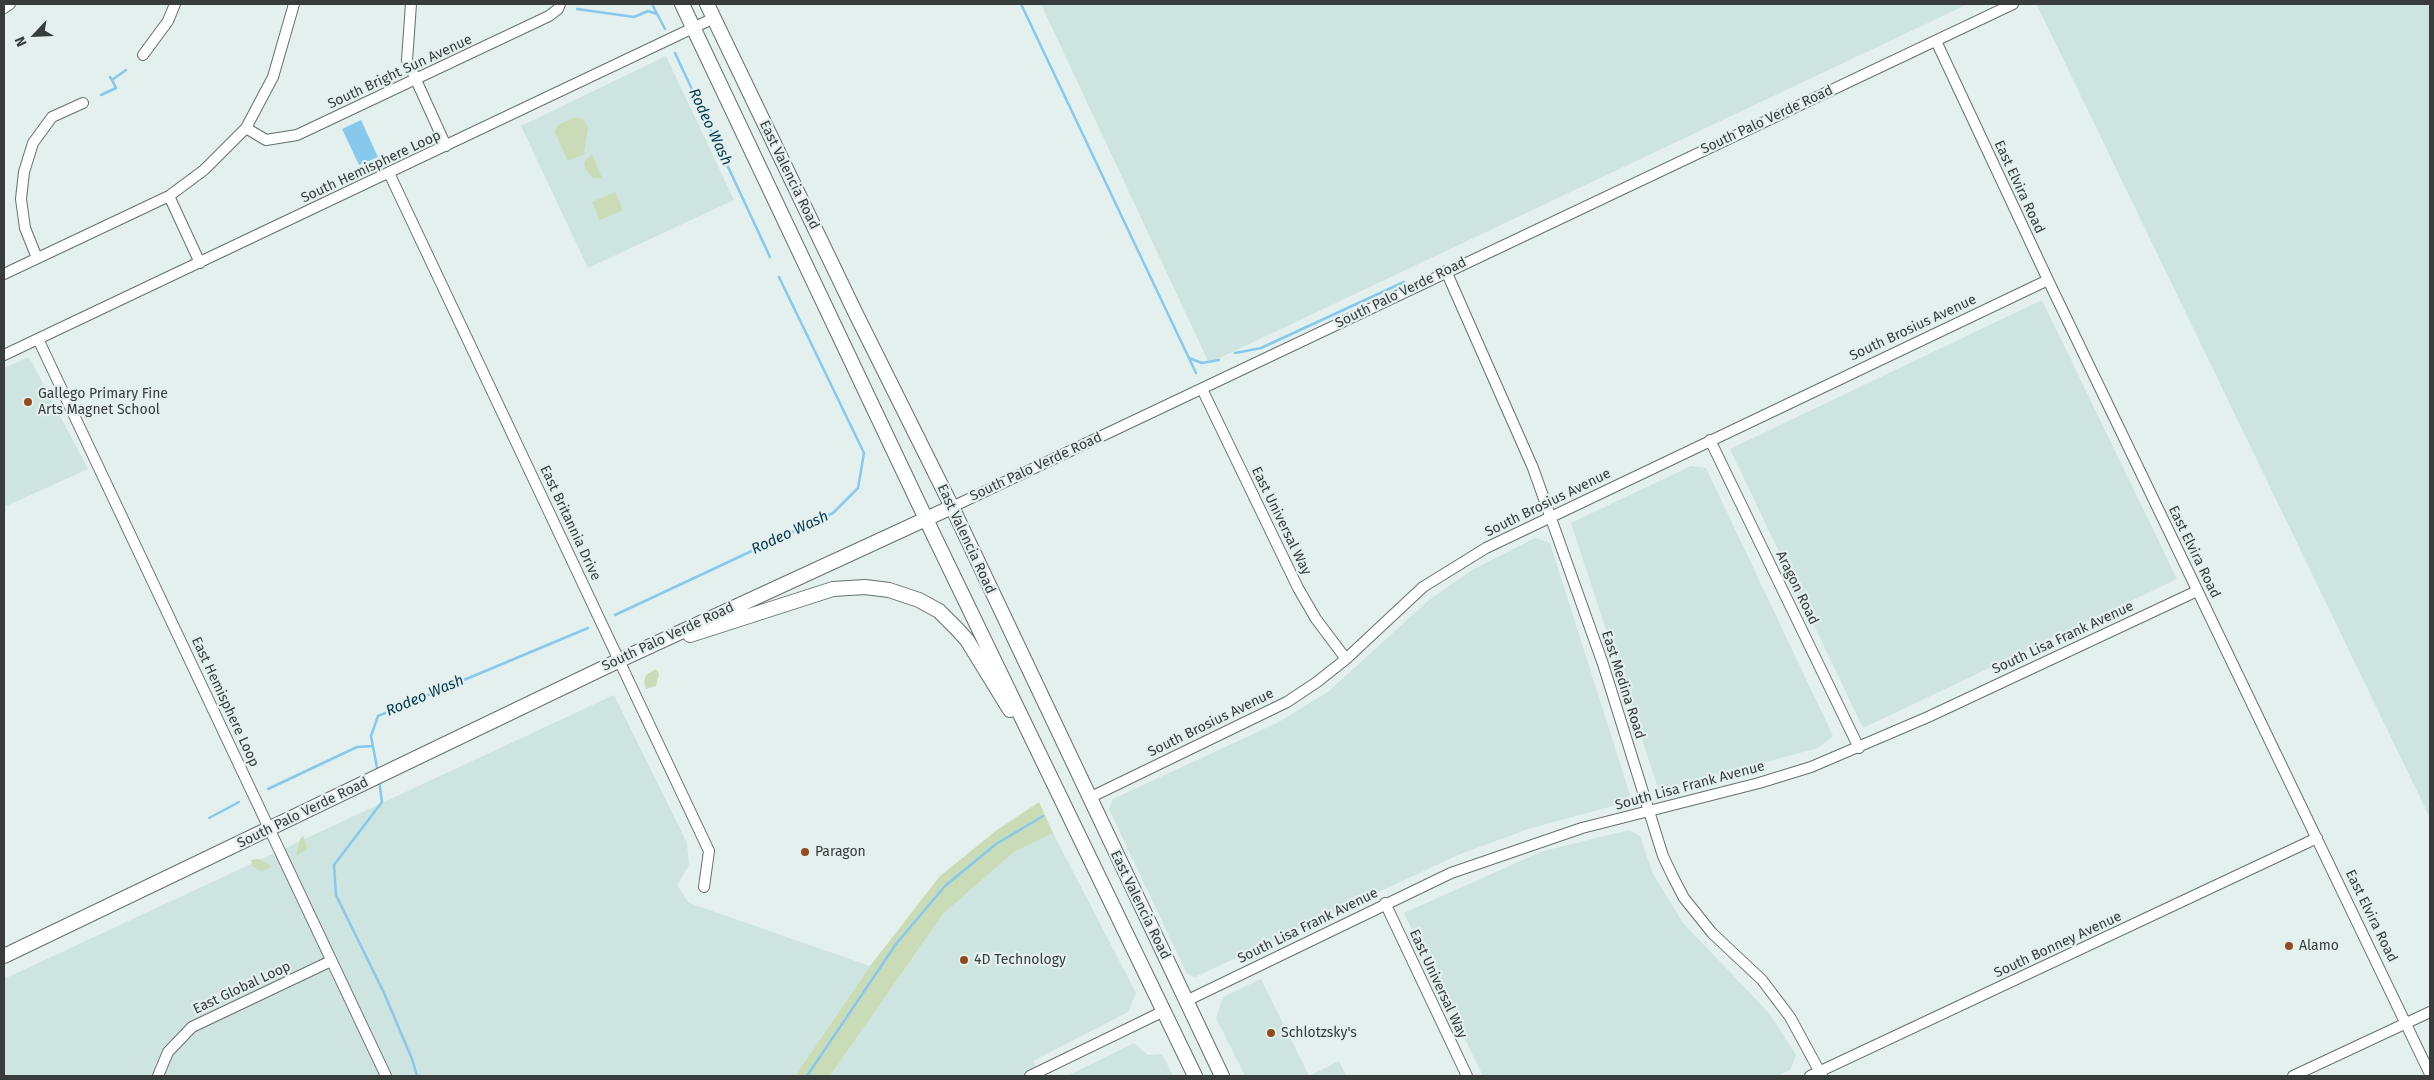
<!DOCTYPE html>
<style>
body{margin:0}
#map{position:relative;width:2434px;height:1080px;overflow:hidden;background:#e3f0ed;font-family:"Fira Sans",sans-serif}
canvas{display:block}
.frame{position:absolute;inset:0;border:5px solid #383d3c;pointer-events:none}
.north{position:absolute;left:10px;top:10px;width:50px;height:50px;-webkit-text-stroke:4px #e3f0ed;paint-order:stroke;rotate:245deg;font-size:14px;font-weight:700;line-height:20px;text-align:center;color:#383d3c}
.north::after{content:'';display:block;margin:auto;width:18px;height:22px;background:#383d3c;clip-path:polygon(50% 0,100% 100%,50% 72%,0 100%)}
</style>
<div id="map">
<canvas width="2434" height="1080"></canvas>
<div class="frame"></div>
<div class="north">N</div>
</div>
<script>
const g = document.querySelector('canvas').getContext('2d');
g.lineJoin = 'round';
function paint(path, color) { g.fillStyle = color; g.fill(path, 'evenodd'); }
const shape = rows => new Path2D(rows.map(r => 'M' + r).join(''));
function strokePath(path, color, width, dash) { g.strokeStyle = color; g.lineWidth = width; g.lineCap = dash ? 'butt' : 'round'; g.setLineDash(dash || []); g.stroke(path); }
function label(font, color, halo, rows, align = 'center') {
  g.font = font + ' "Fira Sans",sans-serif'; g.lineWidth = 4.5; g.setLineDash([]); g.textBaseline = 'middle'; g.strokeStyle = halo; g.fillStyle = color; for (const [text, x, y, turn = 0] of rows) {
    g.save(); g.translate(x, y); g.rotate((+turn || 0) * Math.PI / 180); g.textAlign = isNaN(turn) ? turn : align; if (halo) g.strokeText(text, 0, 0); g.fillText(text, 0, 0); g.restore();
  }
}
const built = shape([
 [1041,4,1968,4,1209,363],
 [2041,4,2430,4,2430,818,2037,5],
 [666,56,734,200,588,268,521,126],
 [2042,300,2177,579,1863,728,1730,449],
 [29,357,88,469,4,507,4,368],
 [1691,466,1706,468,1833,736,1818,748,1659,791,1571,523],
 [1535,538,1550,543,1630,795,1620,804,1528,829,1458,855,1195,977,1187,974,1109,809,1113,799,1277,723,1328,692,1429,600,1472,570],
 [614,695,687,843,689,865,677,885,689,903,870,966,795,1076,4,1076,4,979],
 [1629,830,1640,836,1653,874,1683,923,1769,1013,1796,1055,1790,1070,1776,1076,1483,1076,1404,913,1543,851],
 [1053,833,1136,993,1128,1012,1033,1061,1040,1076,830,1076,943,914,1014,852],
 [1261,979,1309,1076,1339,1061,1346,1076,1245,1076,1216,1018,1223,997],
 [1134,1043,1148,1055,1162,1054,1173,1076,1067,1076]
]);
const green = shape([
 [575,117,583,119,588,127,584,154,568,161,554,131,558,125],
 [592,154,602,178,593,178,586,170,584,162],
 [615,192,623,210,600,220,592,202],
 [656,669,659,674,656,686,646,689,644,682,646,675],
 [1039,802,1053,833,1014,852,943,914,830,1076,795,1076,870,966,940,876,997,830],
 [303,836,307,846,305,850,296,856,300,839],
 [259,859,267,863,272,867,262,871,258,870,253,866,251,860]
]);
const water = shape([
 [361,120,378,157,359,165,342,129]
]);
const stream = shape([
 [652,4,665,29],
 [1021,4,1196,373],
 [577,9,634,17,648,11,657,14],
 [675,53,770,257],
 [110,77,112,80,126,70],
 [101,95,116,88,112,80],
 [1235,353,1261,348,1404,282],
 [1189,358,1202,363,1219,360],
 [615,615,833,513,858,488,864,453,779,277],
 [378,773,371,736,378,716,588,628],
 [379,780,382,802,334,865,336,895,384,993,412,1059,417,1076],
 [268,789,357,747,373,746],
 [209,818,239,802],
 [807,1076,896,944,945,886,996,844,1043,816]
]);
const minor = shape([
 [411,4,407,60,446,146],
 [4,8,10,4],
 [1936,41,2048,280,2430,1074],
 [143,55,168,21,175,4],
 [246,128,266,140,297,135,549,16,558,9,560,4],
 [389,173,709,851,704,887],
 [169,196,200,263],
 [37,258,25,228,21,199,24,172,33,143,52,117,83,103],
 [1446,271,1533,468,1603,664,1663,856,1673,877,1684,898,1712,933,1762,980,1790,1017,1822,1076],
 [4,274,169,196,204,170,246,128,273,77,294,4],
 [38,339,386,1076],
 [4,355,714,18],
 [1202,389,1298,588,1316,619,1346,659],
 [1710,440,1859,748],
 [952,507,2013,4],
 [1089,798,1287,702,1317,682,1346,659,1423,587,1486,548,2048,280],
 [1385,903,1467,1076],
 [1186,1001,1451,873,1582,828,1759,783,1811,767,1928,717,2197,591],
 [158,1076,168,1052,192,1027,331,961],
 [1030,1076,1164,1011],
 [1810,1076,2317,838],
 [2293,1076,2430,1012]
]);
const major = shape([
 [682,4,935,538,1195,1076],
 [707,4,855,312,952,507,1222,1076],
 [690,635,833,589,865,587,889,590,919,600,939,611,956,628,967,640,1010,710],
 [4,956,620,660,952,507]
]);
const markers = [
 [28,402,5,"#904b21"],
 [805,852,5,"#904b21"],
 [2289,946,5,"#904b21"],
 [964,960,5,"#904b21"],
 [1271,1033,5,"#904b21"]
];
const streetNames = [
 ["South Bright Sun Avenue",400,72,-25],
 ["South Palo Verde Road",1767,120,-25],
 ["South Hemisphere Loop",371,167,-25],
 ["East Valencia Road",789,175,64],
 ["East Elvira Road",2019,187,65],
 ["South Palo Verde Road",1401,293,-26],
 ["South Brosius Avenue",1913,328,-25],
 ["South Palo Verde Road",1036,467,-25],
 ["South Brosius Avenue",1548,503,-26],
 ["East Universal Way",1281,521,64],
 ["East Britannia Drive",570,523,65],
 ["East Valencia Road",966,539,65],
 ["East Elvira Road",2194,552,64],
 ["Aragon Road",1797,588,64],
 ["South Palo Verde Road",668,637,-25],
 ["South Lisa Frank Avenue",2063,638,-25],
 ["East Medina Road",1623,685,72],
 ["East Hemisphere Loop",225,702,65],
 ["South Brosius Avenue",1211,723,-26],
 ["South Lisa Frank Avenue",1690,786,-15],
 ["South Palo Verde Road",303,813,-26],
 ["East Valencia Road",1140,905,64],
 ["East Elvira Road",2371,916,64],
 ["South Lisa Frank Avenue",1308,926,-26],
 ["South Bonney Avenue",2058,945,-25],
 ["East Universal Way",1438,984,65],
 ["East Global Loop",242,988,-25]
];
const poiNames = [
 ["Gallego Primary Fine",38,394],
 ["Arts Magnet School",38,410],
 ["Paragon",815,852],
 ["Alamo",2299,946],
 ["4D Technology",974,960],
 ["Schlotzsky's",1281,1033]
];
const waterNames = [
 ["Rodeo Wash",710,127,65],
 ["Rodeo Wash",790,533,-25],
 ["Rodeo Wash",425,696,-23]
];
paint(built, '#cee4e0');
paint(green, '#cadcb7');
paint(water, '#89c8ed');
strokePath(stream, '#89c8ed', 2.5);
strokePath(minor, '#65706e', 12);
strokePath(major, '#65706e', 16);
strokePath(minor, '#fff', 10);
strokePath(major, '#fff', 14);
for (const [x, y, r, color] of markers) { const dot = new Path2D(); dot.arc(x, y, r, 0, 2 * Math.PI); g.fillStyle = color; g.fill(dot); strokePath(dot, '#e3f0ed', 2); }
label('14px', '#383d3c', '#e3f0ed', streetNames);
label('14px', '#383d3c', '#e3f0ed', poiNames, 'left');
label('italic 15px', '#023852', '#e3f0ed', waterNames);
</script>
